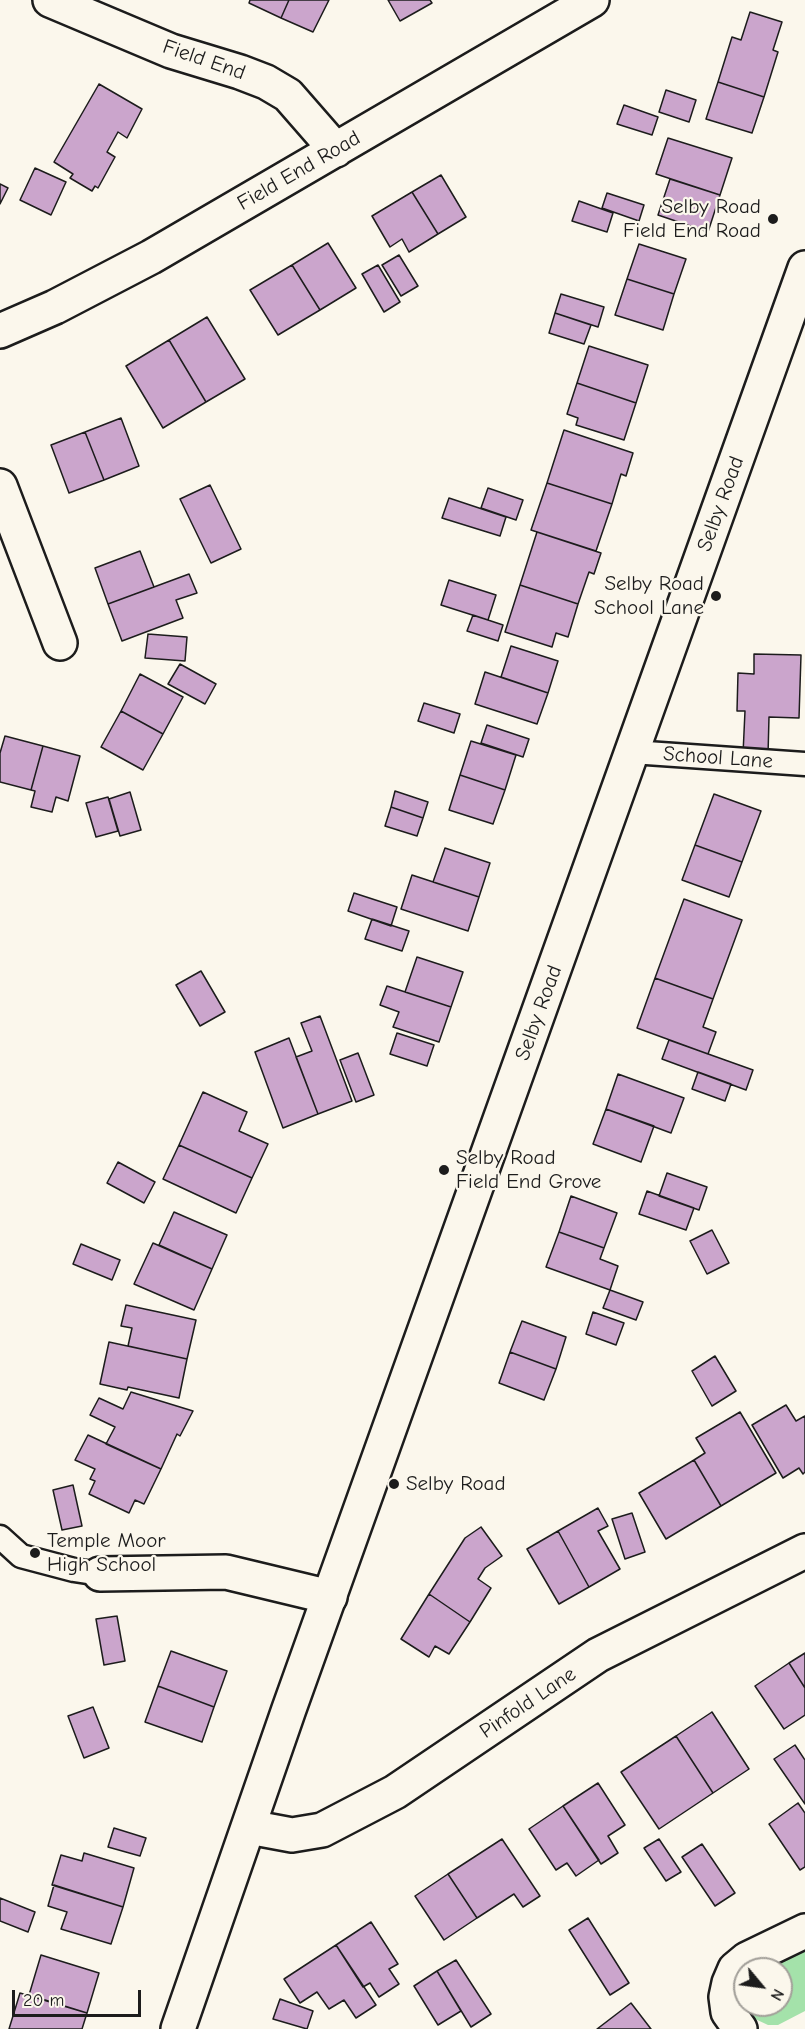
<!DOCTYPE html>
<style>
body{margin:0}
#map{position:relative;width:805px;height:2029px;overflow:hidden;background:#fbf7ec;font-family:"Comic Neue",sans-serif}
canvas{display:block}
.north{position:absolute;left:733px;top:1957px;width:60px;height:60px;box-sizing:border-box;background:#fbf7ec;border:2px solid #a29f99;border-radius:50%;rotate:119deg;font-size:16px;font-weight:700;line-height:24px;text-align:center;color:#1c1c1c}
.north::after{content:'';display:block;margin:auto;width:21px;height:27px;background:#1c1c1c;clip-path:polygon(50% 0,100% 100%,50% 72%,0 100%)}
.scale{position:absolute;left:12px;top:1990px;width:129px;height:27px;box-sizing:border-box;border:3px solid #1c1c1c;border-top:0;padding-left:8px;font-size:18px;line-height:21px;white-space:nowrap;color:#1c1c1c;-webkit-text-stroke:4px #fbf7ec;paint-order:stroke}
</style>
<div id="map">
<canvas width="805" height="2029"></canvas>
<div class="north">N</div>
<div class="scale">20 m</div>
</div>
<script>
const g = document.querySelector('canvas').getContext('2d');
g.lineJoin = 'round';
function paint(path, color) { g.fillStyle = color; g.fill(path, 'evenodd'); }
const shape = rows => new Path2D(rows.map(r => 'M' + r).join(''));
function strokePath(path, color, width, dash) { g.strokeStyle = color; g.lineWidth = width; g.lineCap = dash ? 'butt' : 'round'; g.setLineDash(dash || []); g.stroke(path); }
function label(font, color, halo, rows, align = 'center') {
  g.font = font + ' "Comic Neue",sans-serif'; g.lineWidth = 4.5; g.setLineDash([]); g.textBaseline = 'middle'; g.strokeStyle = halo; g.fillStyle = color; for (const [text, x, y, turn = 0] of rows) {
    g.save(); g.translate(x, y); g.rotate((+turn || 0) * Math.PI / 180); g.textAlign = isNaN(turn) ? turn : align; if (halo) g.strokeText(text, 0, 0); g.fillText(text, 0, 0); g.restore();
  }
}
const green = shape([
 [805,1951,805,2011,778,2025,768,2025,753,2018,744,2003,745,1987,745,2005,781,2005,781,1969,766,1969]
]);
const building = shape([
 [250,0,289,0,281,18,249,3,250,0],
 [289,0,329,0,313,32,281,18,289,0],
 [388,0,430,0,432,3,400,21,388,0],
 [750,12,782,22,773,50,778,52,764,97,718,82,732,37,741,40,750,12],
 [718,82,764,97,752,133,706,119,718,82],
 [99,84,142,109,127,138,118,132,107,152,115,157,98,188,95,186,92,191,70,178,73,174,54,162,99,84],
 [666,90,696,100,689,122,659,112,666,90],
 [624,105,658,117,652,135,617,124,624,105],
 [668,138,732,158,720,195,656,174,668,138],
 [35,168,66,182,51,215,20,200,35,168],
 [441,175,466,217,438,234,412,192,441,175],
 [670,179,720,195,708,232,658,215,670,179],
 [0,184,8,188,0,204,0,184],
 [412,192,438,234,409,252,402,239,390,247,372,216,412,192],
 [607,193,644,205,639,221,602,208,607,193],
 [579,201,613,213,607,232,572,221,579,201],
 [328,243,356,288,320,310,292,265,328,243],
 [639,244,686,259,674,294,627,279,639,244],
 [399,255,418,286,401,296,382,265,399,255],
 [292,265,320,310,278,335,250,290,292,265],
 [378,265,400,302,384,312,362,274,378,265],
 [627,279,674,294,663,330,615,315,627,279],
 [561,294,604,307,598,327,555,313,561,294],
 [555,313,591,325,584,344,549,333,555,313],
 [207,317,245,379,206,402,169,340,207,317],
 [169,340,206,402,163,428,126,366,169,340],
 [589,346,648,365,636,403,577,383,589,346],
 [577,383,636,403,624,440,576,425,578,418,567,414,577,383],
 [121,418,139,466,104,480,85,432,121,418],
 [564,430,633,453,626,476,621,474,612,504,547,483,564,430],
 [85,432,104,480,69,493,51,445,85,432],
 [547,483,612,504,596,551,531,530,547,483],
 [210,485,241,549,211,563,180,499,210,485],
 [488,488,523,500,516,520,481,508,488,488],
 [449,498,506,517,500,536,442,518,449,498],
 [537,532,601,553,594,574,589,572,578,604,520,585,537,532],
 [140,551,154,587,108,604,95,568,140,551],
 [189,574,197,593,176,600,183,618,122,641,108,604,189,574],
 [449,580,496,595,488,620,441,605,449,580],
 [520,585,578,604,568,637,556,633,552,647,505,632,520,585],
 [473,615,503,625,498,641,467,631,473,615],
 [148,634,187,637,185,661,145,658,148,634],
 [511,646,558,661,548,693,501,677,511,646],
 [754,654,801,655,799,718,769,717,768,755,743,754,745,711,737,711,738,673,754,674,754,654],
 [180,664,216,684,205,704,168,684,180,664],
 [485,672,548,693,537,724,475,704,485,672],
 [140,674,183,697,163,734,121,711,140,674],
 [424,703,460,714,454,733,418,721,424,703],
 [121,711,163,734,143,770,101,747,121,711],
 [487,725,529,739,523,757,481,743,487,725],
 [5,736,43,746,31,790,0,782,0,753,5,736],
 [471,741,516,755,505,790,460,775,471,741],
 [43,746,80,756,68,801,56,797,52,812,31,807,35,791,31,790,43,746],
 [460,775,505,790,493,824,449,810,460,775],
 [395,791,428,802,423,818,391,807,395,791],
 [130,792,141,830,120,836,109,799,130,792],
 [714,794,761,811,742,862,695,845,714,794],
 [108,797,118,831,96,837,86,803,108,797],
 [391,807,423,818,417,836,385,826,391,807],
 [695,845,742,862,729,897,682,880,695,845],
 [445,848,490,863,479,897,433,882,445,848],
 [412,875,479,897,468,931,401,909,412,875],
 [354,893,397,907,391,926,348,911,354,893],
 [684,899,742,920,713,999,655,978,684,899],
 [372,919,409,931,402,951,365,939,372,919],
 [417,957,463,972,451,1007,405,992,417,957],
 [201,971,225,1012,200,1026,176,985,201,971],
 [655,978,713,999,703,1027,716,1032,708,1054,637,1028,655,978],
 [387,986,451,1007,439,1042,393,1027,399,1012,380,1005,387,986],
 [320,1016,352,1101,318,1114,296,1057,312,1051,301,1023,320,1016],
 [397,1033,434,1045,427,1066,390,1054,397,1033],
 [289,1038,318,1114,283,1128,255,1052,289,1038],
 [669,1040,753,1070,746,1090,662,1059,669,1040],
 [358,1053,374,1095,356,1102,340,1060,358,1053],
 [698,1072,731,1084,725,1101,692,1089,698,1072],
 [618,1074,684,1098,671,1133,606,1109,618,1074],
 [203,1092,247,1112,239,1131,268,1144,252,1178,179,1145,203,1092],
 [606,1109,654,1126,641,1162,593,1144,606,1109],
 [179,1145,252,1178,236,1213,163,1179,179,1145],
 [118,1162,155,1182,144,1203,107,1183,118,1162],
 [667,1173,707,1187,699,1210,659,1196,667,1173],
 [647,1191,694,1208,686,1230,639,1214,647,1191],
 [571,1196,617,1213,604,1248,559,1232,571,1196],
 [174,1212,227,1235,212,1269,159,1245,174,1212],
 [712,1230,729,1263,707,1274,690,1241,712,1230],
 [559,1232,604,1248,600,1259,618,1266,610,1290,546,1267,559,1232],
 [153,1243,212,1269,194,1310,134,1284,153,1243],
 [81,1244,120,1260,112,1280,73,1264,81,1244],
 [610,1290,643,1302,636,1320,603,1308,610,1290],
 [126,1305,196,1320,187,1359,128,1346,132,1328,121,1326,126,1305],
 [593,1312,624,1323,616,1345,586,1334,593,1312],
 [522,1321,566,1337,556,1369,510,1352,522,1321],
 [109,1342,187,1359,179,1398,128,1387,127,1390,100,1384,109,1342],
 [510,1352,556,1369,544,1400,499,1383,510,1352],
 [715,1356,736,1391,712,1406,692,1371,715,1356],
 [131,1392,193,1411,180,1436,177,1434,161,1469,106,1444,115,1427,90,1415,99,1398,123,1409,131,1392],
 [786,1405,796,1421,805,1416,805,1472,803,1474,799,1468,783,1478,752,1425,786,1405],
 [740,1412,776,1473,721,1506,694,1460,705,1453,696,1438,740,1412],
 [88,1435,161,1469,144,1504,135,1500,129,1513,89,1494,95,1481,90,1479,95,1469,75,1460,88,1435],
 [694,1460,721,1506,666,1539,639,1493,694,1460],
 [73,1485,82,1526,62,1530,53,1490,73,1485],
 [598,1508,608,1526,598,1531,620,1569,589,1587,558,1531,598,1508],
 [632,1513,645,1552,625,1559,612,1519,632,1513],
 [481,1527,502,1556,485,1568,478,1579,491,1588,470,1622,429,1594,465,1538,481,1527],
 [558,1531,589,1587,559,1604,527,1549,558,1531],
 [429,1594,470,1622,449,1654,435,1646,429,1657,401,1639,429,1594],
 [117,1616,125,1661,104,1665,96,1619,117,1616],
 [171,1651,227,1671,214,1707,158,1686,171,1651],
 [805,1653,805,1688,789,1663,805,1653],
 [789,1663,805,1688,805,1715,784,1729,755,1686,789,1663],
 [158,1686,214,1707,202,1742,145,1722,158,1686],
 [93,1707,109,1748,84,1758,68,1716,93,1707],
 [712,1712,749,1769,713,1793,676,1736,712,1712],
 [676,1736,713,1793,659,1829,621,1772,676,1736],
 [795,1745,805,1760,805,1804,774,1759,795,1745],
 [598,1783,625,1825,608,1836,618,1853,601,1864,563,1806,598,1783],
 [798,1803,805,1813,805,1867,800,1870,769,1824,798,1803],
 [563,1806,599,1860,576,1876,567,1863,556,1870,529,1829,563,1806],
 [114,1828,146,1838,140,1856,108,1847,114,1828],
 [502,1839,540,1896,523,1907,514,1894,477,1918,448,1874,502,1839],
 [659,1839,681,1872,666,1881,644,1848,659,1839],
 [702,1844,735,1893,715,1906,682,1857,702,1844],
 [84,1853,134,1868,123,1907,52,1885,61,1855,82,1861,84,1853],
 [448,1874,477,1918,444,1940,415,1896,448,1874],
 [54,1885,123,1907,111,1944,61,1929,67,1912,48,1906,54,1885],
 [0,1898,35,1912,28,1932,0,1921,0,1898],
 [588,1918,629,1983,610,1995,569,1930,588,1918],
 [371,1922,398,1964,389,1969,399,1984,379,1997,370,1983,363,1987,336,1945,371,1922],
 [336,1945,376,2005,356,2018,344,2000,329,2009,317,1992,300,2003,284,1979,336,1945],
 [41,1955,99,1973,87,2013,29,1995,41,1955],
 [456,1960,491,2014,471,2027,437,1971,456,1960],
 [437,1971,461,2011,438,2025,414,1986,437,1971],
 [20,1993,87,2013,82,2029,9,2029,20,1993],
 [280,1999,313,2011,307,2029,273,2019,280,1999],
 [631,2003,651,2029,597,2029,631,2003]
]);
const service = shape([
 [632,752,805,764],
 [0,1537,21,1556,74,1570,100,1574]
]);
const minor = shape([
 [50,0,171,51,240,72,266,82,288,95,336,150],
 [0,331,55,307,151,257,592,0],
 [0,486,60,643],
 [100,1574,226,1572,330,1597],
 [249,1827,292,1835,322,1830,395,1792,598,1655,805,1551],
 [740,2029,728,2012,726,1997,729,1983,735,1969,747,1959,805,1931]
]);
const secondary = shape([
 [178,2029,289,1709,805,268]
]);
const markers = [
 [773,219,6,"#1c1c1c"],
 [716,596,6,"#1c1c1c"],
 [444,1170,6,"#1c1c1c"],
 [394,1484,6,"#1c1c1c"],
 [35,1553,6,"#1c1c1c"]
];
const streetNames = [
 ["Field End",204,60,19],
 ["Field End Road",299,171,-30],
 ["Selby Road",721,504,-70],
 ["School Lane",718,758,4],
 ["Selby Road",539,1013,-70],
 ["Pinfold Lane",528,1703,-34]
];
const poiNames = [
 ["Selby Road",761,207,"right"],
 ["Field End Road",761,231,"right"],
 ["Selby Road",704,584,"right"],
 ["School Lane",704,608,"right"],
 ["Selby Road",456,1158],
 ["Field End Grove",456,1182],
 ["Selby Road",406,1484],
 ["Temple Moor",47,1541],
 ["High School",47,1565]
];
paint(green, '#a4e2aa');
paint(building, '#cba5cc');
strokePath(building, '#1c1c1c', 1.5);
strokePath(service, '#1c1c1c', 27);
strokePath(minor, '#1c1c1c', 38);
strokePath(secondary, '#1c1c1c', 38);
strokePath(service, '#fbf7ec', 22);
strokePath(minor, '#fbf7ec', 33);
strokePath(secondary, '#fbf7ec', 33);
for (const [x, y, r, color] of markers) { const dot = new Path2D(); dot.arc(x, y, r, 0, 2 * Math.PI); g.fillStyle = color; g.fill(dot); strokePath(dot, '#fbf7ec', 2); }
label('21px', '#1c1c1c', '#fbf7ec', streetNames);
label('21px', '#1c1c1c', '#fbf7ec', poiNames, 'left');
</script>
